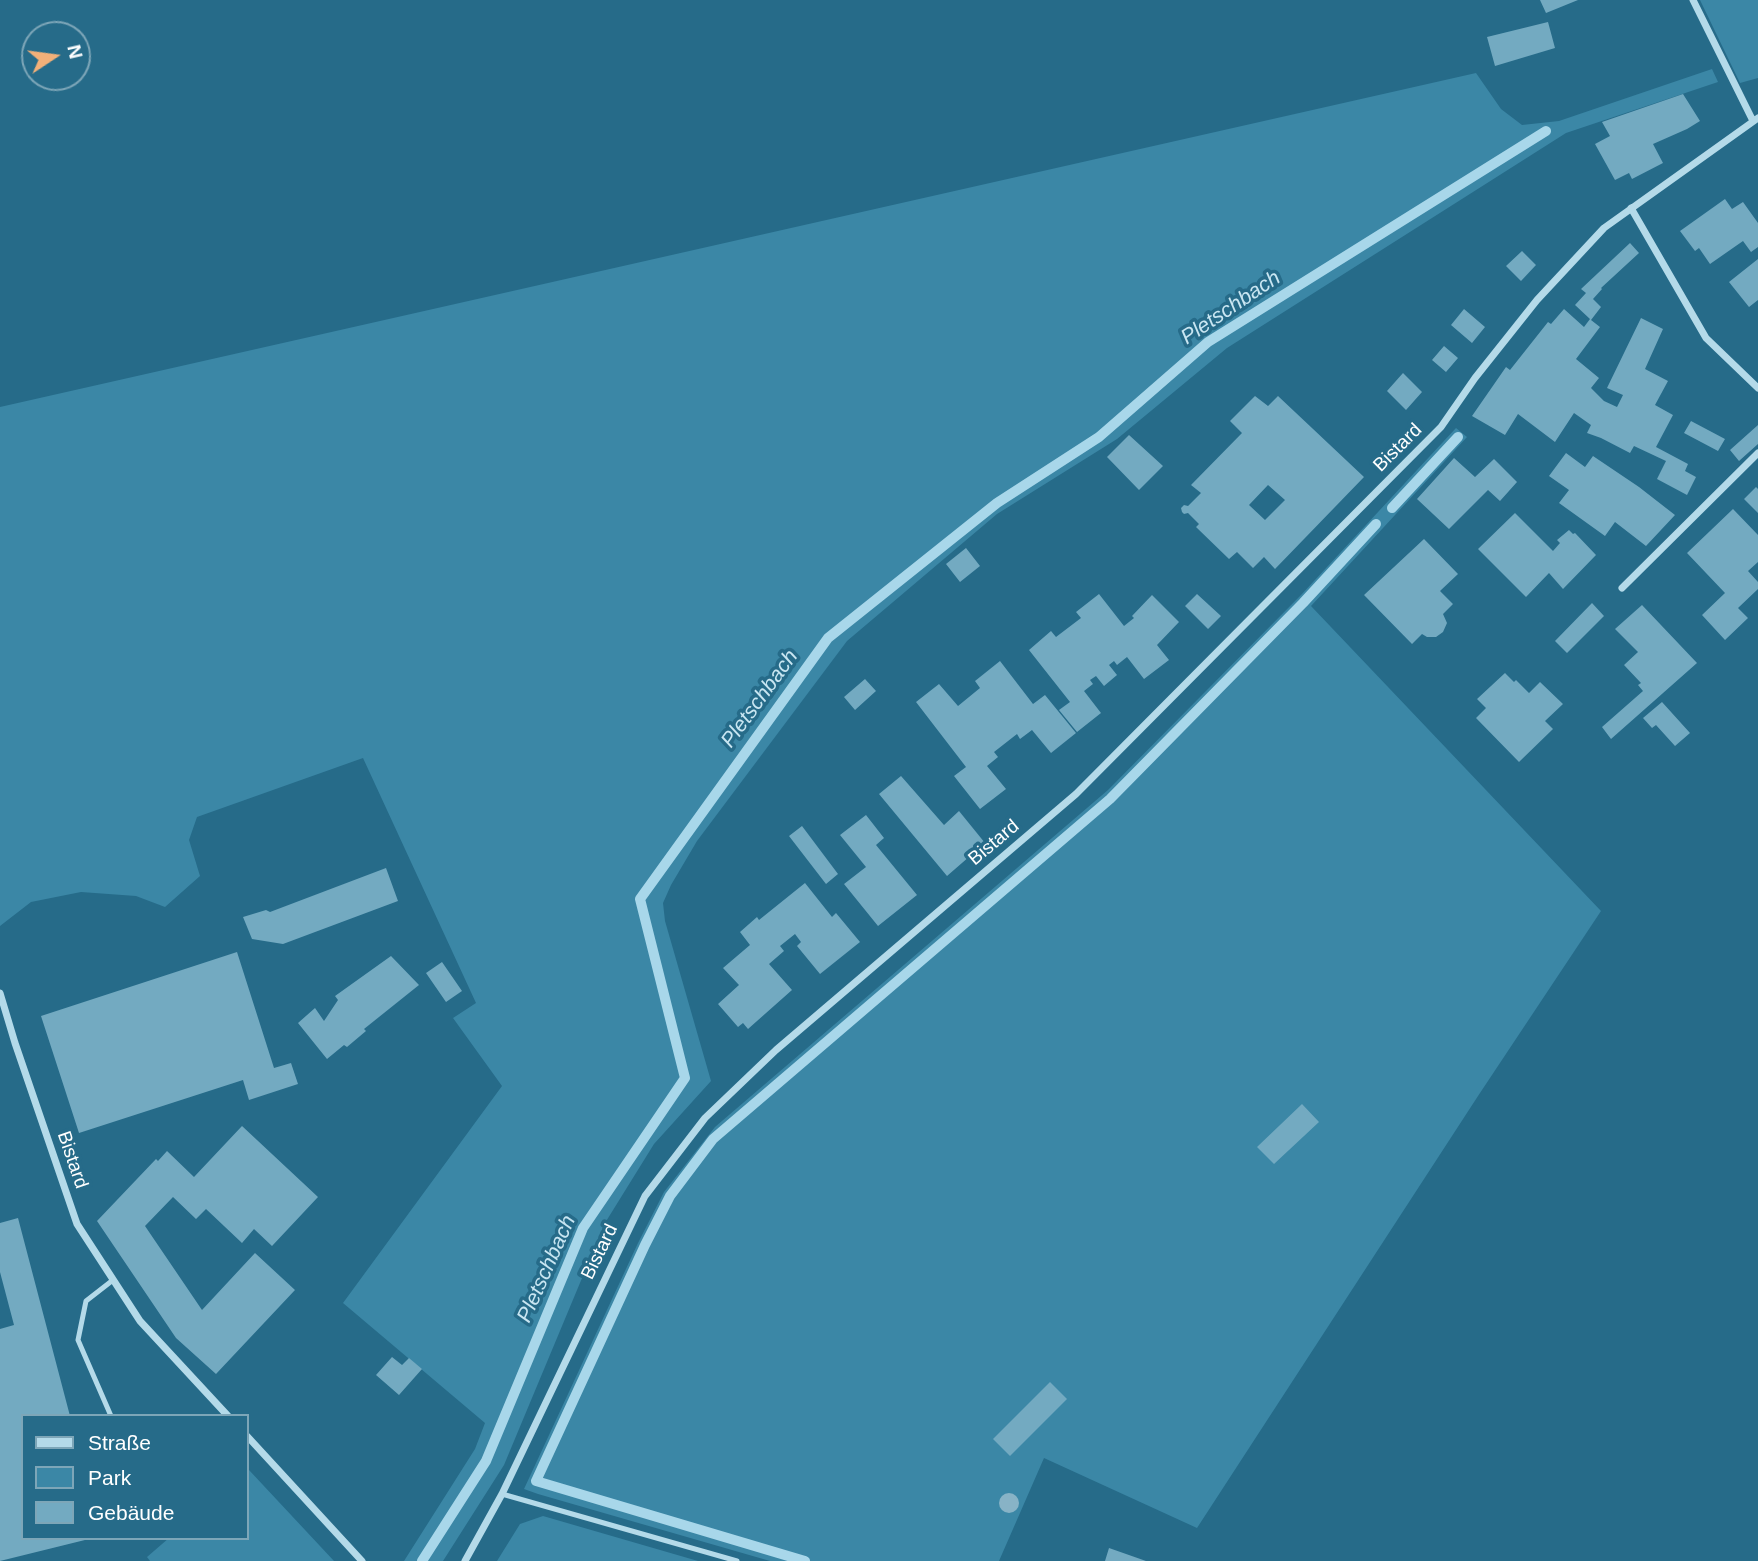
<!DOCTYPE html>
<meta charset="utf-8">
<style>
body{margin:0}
#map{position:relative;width:1758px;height:1561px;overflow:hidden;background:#266b89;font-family:Arial,sans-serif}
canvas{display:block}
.legend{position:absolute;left:21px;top:1414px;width:228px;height:126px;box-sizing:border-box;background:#266b89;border:2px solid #7da6b8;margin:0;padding:9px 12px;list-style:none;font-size:21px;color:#fff}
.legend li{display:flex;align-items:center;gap:14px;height:35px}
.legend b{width:35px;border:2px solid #7da6b8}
.north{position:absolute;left:21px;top:21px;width:70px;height:70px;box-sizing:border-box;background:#266b89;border:2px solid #7da6b8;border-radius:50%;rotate:77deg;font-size:19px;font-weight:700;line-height:28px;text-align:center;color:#fff}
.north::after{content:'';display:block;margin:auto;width:24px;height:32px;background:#f2b079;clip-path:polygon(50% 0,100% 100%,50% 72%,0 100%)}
</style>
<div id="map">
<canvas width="1758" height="1561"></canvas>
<ul class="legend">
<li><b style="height:9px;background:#b4dae9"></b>Straße</li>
<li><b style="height:19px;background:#3b87a6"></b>Park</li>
<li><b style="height:19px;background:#73aac1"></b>Gebäude</li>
</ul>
<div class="north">N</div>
</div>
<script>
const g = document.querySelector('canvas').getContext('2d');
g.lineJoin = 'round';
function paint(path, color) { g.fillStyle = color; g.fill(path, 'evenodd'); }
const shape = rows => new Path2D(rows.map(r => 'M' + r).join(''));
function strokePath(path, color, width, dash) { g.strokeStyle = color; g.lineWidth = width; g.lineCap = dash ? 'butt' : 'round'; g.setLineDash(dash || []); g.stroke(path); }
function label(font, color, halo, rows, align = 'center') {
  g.font = font + ' Arial,sans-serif'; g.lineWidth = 7; g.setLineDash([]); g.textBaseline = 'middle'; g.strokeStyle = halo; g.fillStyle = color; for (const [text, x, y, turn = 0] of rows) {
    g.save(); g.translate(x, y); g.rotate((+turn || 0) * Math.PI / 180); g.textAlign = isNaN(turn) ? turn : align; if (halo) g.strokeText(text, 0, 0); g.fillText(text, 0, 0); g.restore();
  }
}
const green = shape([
 [1700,0,1758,0,1758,78,1740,83],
 [1712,69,1718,82,1566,133,1227,348,1117,439,997,514,847,641,697,841,671,885,663,903,665,921,711,1081,654,1144,605,1223,504,1465,443,1561,404,1561,475,1449,485,1423,343,1303,502,1086,453,1018,476,1003,363,758,197,817,189,840,200,876,165,907,136,896,81,892,31,902,0,926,0,407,1476,73,1501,109,1522,125,1559,121],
 [1456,428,1467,437,1311,606,1601,911,1478,1096,1197,1528,1044,1458,999,1561,770,1561,538,1494,524,1489,638,1243,664,1192,715,1127,1108,790,1301,595],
 [249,1470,334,1561,150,1561,147,1557,169,1538,247,1538,247,1472],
 [543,1516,698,1561,497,1561,520,1524]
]);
const stream = shape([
 [1392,508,1458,437],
 [422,1561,486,1461,583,1228,685,1078,640,899,828,638,997,503,1099,437,1208,342,1546,131],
 [805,1561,536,1481,645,1245,670,1196,713,1139,1110,799,1303,603,1376,524]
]);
const building = shape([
 [1540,0,1578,0,1546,13],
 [1548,22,1555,48,1495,66,1487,37],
 [1683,94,1700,121,1687,129,1653,144,1663,163,1632,179,1629,173,1615,180,1595,144,1610,136,1602,122],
 [1725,199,1732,209,1743,202,1758,223,1758,247,1751,252,1743,241,1710,264,1699,248,1695,251,1680,231],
 [1630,243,1639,253,1601,288,1602,289,1593,299,1601,307,1591,320,1600,327,1576,359,1599,378,1591,388,1604,401,1617,407,1623,395,1607,388,1641,318,1663,329,1645,369,1668,381,1655,405,1673,415,1656,447,1688,464,1685,471,1696,477,1687,495,1657,479,1666,461,1634,446,1630,453,1601,438,1587,433,1591,425,1574,413,1555,442,1518,414,1505,435,1472,416,1506,367,1510,370,1548,322,1551,324,1564,309,1584,327,1590,319,1575,305,1586,293,1581,289],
 [1522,251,1536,265,1521,281,1506,266],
 [1758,259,1758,300,1749,307,1729,282],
 [1464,309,1485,327,1472,343,1451,325],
 [1444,346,1458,358,1446,372,1432,360],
 [1403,373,1422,392,1406,410,1387,391],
 [1255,396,1268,406,1278,396,1364,477,1275,569,1264,557,1253,568,1237,552,1229,559,1196,527,1199,524,1188,513,1184,514,1182,512,1181,508,1184,505,1188,506,1201,493,1191,485,1242,433,1230,421],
 [1268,485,1285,500,1265,520,1249,505],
 [1691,421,1725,439,1718,451,1684,433],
 [1758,425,1758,444,1739,461,1730,450],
 [1129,435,1163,466,1139,490,1107,457],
 [1566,453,1585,467,1593,456,1639,487,1675,515,1646,546,1615,522,1605,536,1559,503,1569,490,1549,476],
 [1454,458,1475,477,1494,459,1517,482,1500,501,1488,490,1449,529,1417,499],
 [1756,487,1758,489,1758,513,1744,499],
 [1733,509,1758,535,1758,562,1748,571,1758,582,1758,589,1738,608,1748,618,1725,640,1702,615,1725,593,1687,553],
 [1515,513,1553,551,1560,543,1557,540,1569,530,1573,534,1575,533,1596,555,1563,589,1549,573,1526,597,1478,549],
 [1424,539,1458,574,1440,591,1453,604,1443,614,1447,623,1443,632,1436,637,1427,637,1422,634,1412,644,1364,595],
 [966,548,980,566,960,582,946,564],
 [1099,594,1124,626,1134,618,1132,616,1152,595,1179,622,1157,645,1169,660,1144,679,1127,657,1117,665,1114,661,1109,665,1117,675,1104,686,1096,676,1090,680,1093,684,1084,691,1101,713,1077,732,1059,710,1070,702,1029,650,1051,631,1056,637,1081,618,1076,612],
 [1197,594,1221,616,1208,629,1185,606],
 [1592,603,1604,616,1567,653,1555,641],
 [1642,605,1697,663,1611,739,1602,727,1643,691,1638,685,1641,683,1624,665,1638,652,1615,629],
 [1000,661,1033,704,1045,695,1076,733,1051,753,1032,730,1020,739,1017,734,994,752,998,757,987,766,1006,789,980,809,954,776,966,767,916,702,939,684,958,706,980,688,975,681],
 [1505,673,1514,682,1516,680,1529,693,1540,682,1563,704,1545,721,1553,729,1519,762,1476,718,1486,708,1477,699],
 [865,679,876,691,855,710,844,697],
 [1662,702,1690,733,1675,746,1656,725,1652,728,1643,718],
 [901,776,944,825,959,811,985,843,947,876,879,794],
 [866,815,884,838,876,845,917,895,878,926,844,884,866,867,840,835],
 [802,826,838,874,826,884,789,836],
 [386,868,398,901,283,944,252,939,243,917,266,910,270,912],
 [805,883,832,917,836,913,860,942,820,974,797,946,801,942,795,934,780,946,784,951,769,964,792,990,748,1029,743,1023,738,1027,718,1004,739,985,723,968,750,945,740,932,757,917,759,920],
 [237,952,274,1068,291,1063,298,1084,249,1100,243,1080,79,1133,41,1016],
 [391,956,419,985,364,1029,366,1031,347,1047,344,1045,327,1059,298,1023,315,1008,324,1021,338,1000,335,996],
 [442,962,462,991,446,1002,426,973],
 [1302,1104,1319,1122,1274,1164,1257,1147],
 [242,1126,318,1197,272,1246,254,1229,242,1243,206,1209,196,1219,173,1197,145,1226,202,1310,255,1253,295,1290,216,1374,176,1338,97,1221,156,1159,158,1161,167,1151,194,1177],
 [18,1218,70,1416,23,1416,23,1538,89,1539,0,1561,0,1329,14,1325,0,1272,0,1223],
 [392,1357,402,1365,409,1358,422,1369,399,1395,376,1375],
 [1050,1382,1067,1399,1010,1456,993,1439],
 [1109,1548,1146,1561,1105,1561]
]);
const service = shape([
 [111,1416,78,1340,86,1301,113,1280],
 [502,1494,737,1561]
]);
const minor = shape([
 [1693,0,1753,121],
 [1631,208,1706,338,1758,388],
 [1622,588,1758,453],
 [0,993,15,1043,77,1224,140,1321,228,1416],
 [247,1436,362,1561],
 [465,1561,502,1494,645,1196,705,1118,776,1050,1076,794,1441,427,1475,378,1537,300,1604,228,1758,118]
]);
const trees = [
 [1009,1503]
];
const streetNames = [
 ["Bistard",1398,448,-45],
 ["Bistard",994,843,-40],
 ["Bistard",72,1160,71],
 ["Bistard",600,1252,-64]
];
const waterNames = [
 ["Pletschbach",1231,308,-34],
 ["Pletschbach",760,699,-54],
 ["Pletschbach",547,1269,-66]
];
paint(green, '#3b87a6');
strokePath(stream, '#a8d7ea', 10);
paint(building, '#73aac1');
strokePath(service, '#b4dae9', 5);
strokePath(minor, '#b4dae9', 7);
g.fillStyle = '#88b3c6';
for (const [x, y] of trees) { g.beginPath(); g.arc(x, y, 10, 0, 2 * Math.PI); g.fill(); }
label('19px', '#fff', '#266b89', streetNames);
label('italic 21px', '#c9e6f2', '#266b89', waterNames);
</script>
